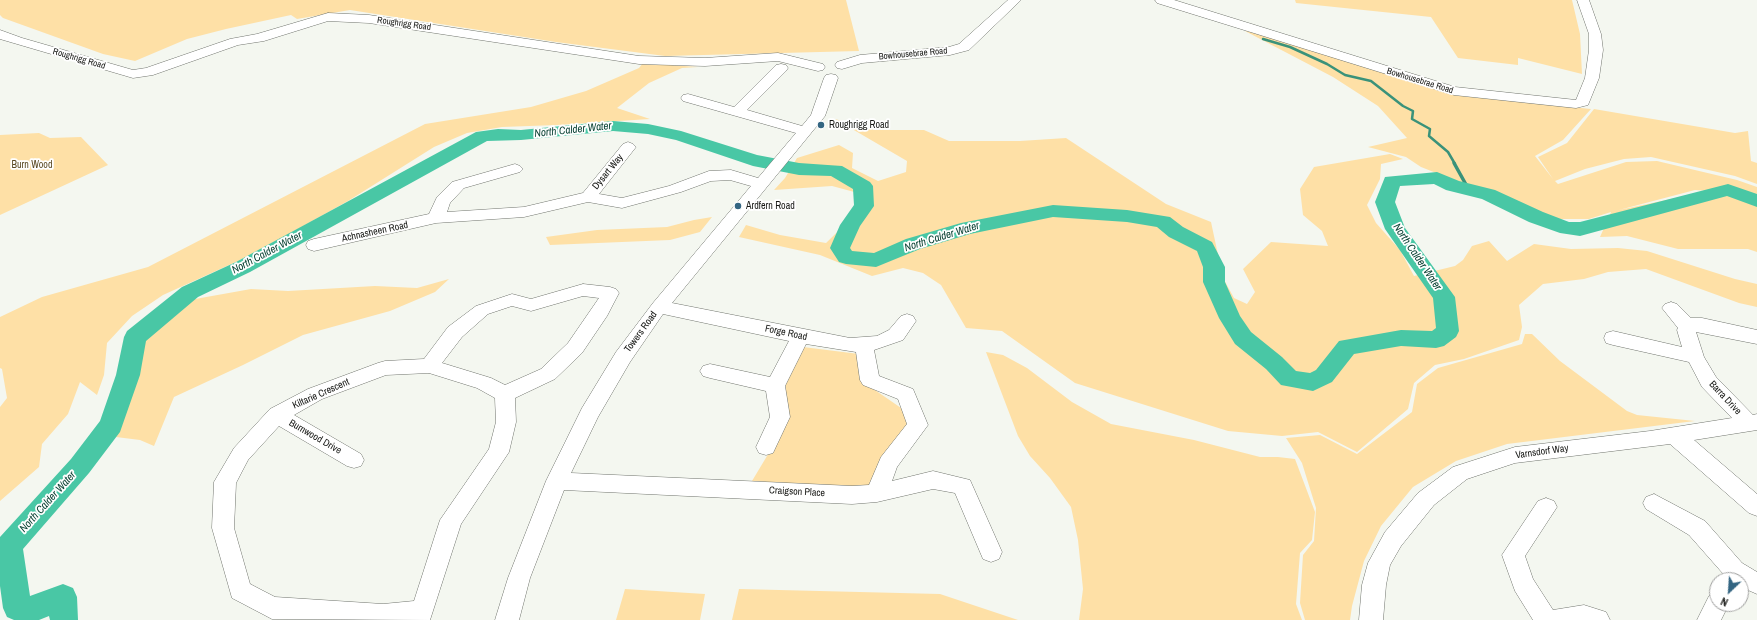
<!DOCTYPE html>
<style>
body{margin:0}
#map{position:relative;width:1757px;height:620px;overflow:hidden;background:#f4f7f0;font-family:"Archivo Narrow",sans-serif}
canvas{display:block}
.north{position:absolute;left:1709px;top:572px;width:40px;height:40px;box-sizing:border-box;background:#fff;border:1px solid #a2a2a1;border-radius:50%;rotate:205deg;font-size:11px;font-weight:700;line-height:16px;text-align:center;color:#161714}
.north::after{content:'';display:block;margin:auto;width:14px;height:18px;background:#336582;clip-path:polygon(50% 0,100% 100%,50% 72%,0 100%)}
</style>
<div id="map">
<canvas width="1757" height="620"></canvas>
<div class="north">N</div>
</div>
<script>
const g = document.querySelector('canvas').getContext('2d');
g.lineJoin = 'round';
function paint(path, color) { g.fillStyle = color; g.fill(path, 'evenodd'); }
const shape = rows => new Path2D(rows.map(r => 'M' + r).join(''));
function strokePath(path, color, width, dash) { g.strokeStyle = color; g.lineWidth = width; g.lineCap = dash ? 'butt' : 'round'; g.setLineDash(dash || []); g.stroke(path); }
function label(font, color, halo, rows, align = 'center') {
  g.font = font + ' "Archivo Narrow",sans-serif'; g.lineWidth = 3.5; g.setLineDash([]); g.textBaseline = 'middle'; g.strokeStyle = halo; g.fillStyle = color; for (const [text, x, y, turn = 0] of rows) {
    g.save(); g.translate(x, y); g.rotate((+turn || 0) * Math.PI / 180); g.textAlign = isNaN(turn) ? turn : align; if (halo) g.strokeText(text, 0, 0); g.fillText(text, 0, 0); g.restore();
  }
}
const green = shape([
 [0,0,846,0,859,51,665,56,556,42,350,10,297,19,291,15,226,29,187,39,135,61,103,54,3,18,0,15],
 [1295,0,1572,0,1580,34,1582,74,1518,58,1518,65,1458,58,1431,17,1296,3],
 [1245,31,1257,32,1452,95,1591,109,1563,140,1535,156,1553,179,1538,157,1567,143,1594,109,1735,133,1748,131,1751,161,1757,163,1757,184,1735,176,1651,157,1624,159,1585,169,1555,181,1558,184,1626,162,1657,161,1737,180,1757,187,1757,194,1695,190,1619,210,1704,192,1757,197,1757,252,1748,249,1678,249,1627,236,1600,237,1611,212,1589,219,1560,219,1534,212,1515,200,1454,180,1421,167,1406,157,1368,147,1407,138,1378,106,1333,77],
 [643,63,698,67,682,68,649,83,617,108,650,119,557,125,502,127,467,133,434,147,348,201,296,230,238,261,163,295,132,316,107,343,104,375,97,395,80,382,68,414,42,444,39,467,0,501,0,407,7,398,2,369,0,368,0,317,42,297,148,267,425,124,531,107,586,91,639,68],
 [835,119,874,130,924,130,949,141,1020,141,1066,138,1166,204,1211,222,1223,278,1234,298,1247,304,1255,292,1243,269,1271,242,1328,246,1322,231,1303,215,1300,189,1314,167,1390,154,1403,159,1381,164,1380,179,1367,205,1376,223,1400,250,1414,276,1455,266,1463,260,1472,246,1489,241,1507,261,1534,244,1571,249,1618,248,1647,251,1735,279,1757,284,1757,307,1739,303,1646,269,1608,272,1584,279,1543,284,1519,305,1522,327,1519,340,1464,359,1435,365,1414,383,1408,409,1357,452,1318,432,1282,436,1228,431,1075,383,1002,331,966,328,941,285,923,273,903,268,872,276,820,255,739,237,746,225,780,235,826,243,873,197,832,186,774,190,785,178,797,158,839,145,853,153,852,168,878,181,906,172,907,161],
 [39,133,50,138,81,137,108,165,0,215,0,135],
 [712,217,700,232,670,240,550,245,546,237,597,230,667,227,694,220],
 [449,279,435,292,390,311,303,335,243,365,174,397,154,446,140,440,116,437,134,383,140,343,181,311,184,301,251,289,288,291,375,286,417,288],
 [1525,334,1532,334,1560,361,1627,411,1637,415,1695,421,1507,444,1456,461,1413,487,1381,526,1364,561,1352,606,1350,620,1305,620,1300,603,1303,555,1314,541,1316,508,1302,463,1286,438,1320,435,1357,454,1412,412,1417,384,1438,368,1522,344],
 [803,347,859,354,872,388,904,410,910,420,872,488,752,481,779,436,786,383],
 [986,352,1003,355,1027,368,1072,402,1111,424,1194,440,1260,457,1278,457,1295,459,1315,512,1312,540,1300,553,1296,604,1302,620,1079,620,1083,589,1078,540,1071,507,1050,478,1030,456,1018,436],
 [625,589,705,594,700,620,616,620],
 [739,589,940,594,1018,620,732,620]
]);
const streamFar2 = shape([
 [1263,39,1290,47,1327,64,1345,75,1371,81,1403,106,1413,111,1412,119,1430,129,1429,136,1448,152,1455,164]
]);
const streamFar1 = shape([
 [1454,163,1469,190]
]);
const stream = shape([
 [0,579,11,571]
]);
const river = shape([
 [613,121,648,124,681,131,757,155,799,163,842,166,870,182,873,186,874,206,860,226,850,248,852,251,874,253,906,239,961,223,1053,205,1127,210,1170,217,1183,227,1212,242,1225,267,1225,282,1240,316,1251,332,1282,357,1296,371,1310,373,1316,370,1339,341,1401,330,1432,331,1436,328,1433,298,1385,229,1375,202,1385,177,1437,172,1459,181,1495,190,1543,212,1569,222,1580,222,1728,184,1757,194,1757,207,1727,196,1580,236,1560,233,1529,222,1482,199,1446,190,1434,184,1400,186,1395,202,1405,228,1455,297,1459,331,1456,337,1444,346,1436,348,1401,346,1354,354,1332,382,1313,391,1281,385,1266,369,1235,344,1219,318,1203,282,1203,267,1197,251,1169,237,1157,227,1127,222,1053,217,970,234,920,249,876,267,846,264,839,262,830,248,840,225,854,205,853,189,831,176,799,175,753,166,676,140,648,134,613,131,521,140,487,141,250,272,198,297,146,341,140,375,120,432,89,473,23,549,30,596,63,584,73,588,77,597,78,620,50,620,49,616,39,620,14,620,7,617,3,608,0,586,0,537,71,459,100,421,116,375,124,337,127,331,182,287,236,262,476,132,498,129,521,130,613,121]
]);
const minor = shape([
 [1008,0,1021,0,969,50,950,55,862,63,842,69,837,68,835,65,837,62,860,55,949,47,959,44,1008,0],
 [1155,0,1174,0,1455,87,1576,100,1585,78,1589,50,1589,34,1577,0,1589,0,1601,34,1603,50,1599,78,1588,105,1576,108,1454,95,1157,3,1155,0],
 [328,13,369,15,639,56,705,58,778,53,823,64,825,67,823,70,818,71,778,61,705,66,639,64,369,23,328,21,264,41,238,45,153,75,133,78,0,39,0,30,22,38,133,70,146,68,230,39,257,34,328,13],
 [781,64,786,65,788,68,786,71,747,110,802,126,811,115,824,78,826,75,831,74,836,75,838,78,825,116,672,303,850,338,877,336,889,330,901,316,907,314,913,316,916,321,903,340,874,350,879,376,913,389,928,425,897,467,892,481,933,471,970,480,1002,552,999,559,991,562,983,559,955,493,933,489,877,502,852,504,564,490,530,578,519,620,495,620,508,578,546,481,582,408,616,352,653,303,751,186,730,180,711,181,681,192,622,208,588,202,524,217,436,223,314,251,308,249,306,245,308,241,314,239,429,214,437,197,452,182,515,164,520,166,523,169,520,172,464,188,450,203,447,212,524,207,583,193,623,144,628,142,633,144,636,147,599,194,622,198,669,186,709,171,731,170,758,178,796,133,683,101,681,98,683,95,688,94,734,107,776,65,781,64],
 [663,314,789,341,770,377,710,364,703,366,700,371,703,376,710,378,766,391,770,417,756,447,759,453,766,455,773,453,790,417,785,386,806,344,856,352,860,380,863,385,898,399,907,424,881,457,869,485,852,486,571,473,598,417,630,362,663,314],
 [583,284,610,287,616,289,619,293,607,316,582,353,555,379,515,398,516,422,509,452,461,524,430,620,272,619,232,598,212,528,214,482,234,448,270,409,308,389,378,363,385,361,424,359,448,327,476,306,512,294,531,299,583,284],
 [583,296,599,298,568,343,541,369,505,385,491,378,442,363,462,337,488,314,512,306,531,311,583,296],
 [429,373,477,388,495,398,496,422,489,449,440,520,414,601,383,604,275,597,250,584,234,528,236,483,248,460,279,426,347,466,354,468,361,466,364,460,361,454,294,415,322,399,386,375,429,373],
 [1671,302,1677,304,1691,318,1702,318,1757,330,1757,344,1696,332,1704,357,1716,377,1753,415,1757,414,1757,430,1694,440,1757,494,1757,516,1749,513,1670,444,1515,463,1467,479,1434,505,1401,546,1390,565,1386,585,1383,620,1359,620,1362,585,1368,563,1385,532,1418,493,1453,467,1515,447,1650,431,1732,418,1702,387,1689,362,1613,345,1606,343,1604,338,1606,333,1613,331,1682,347,1677,330,1678,328,1662,308,1665,304,1671,302],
 [1654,494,1705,521,1742,563,1757,572,1757,594,1741,587,1741,580,1730,580,1726,577,1689,535,1646,509,1643,503,1646,497,1654,494],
 [1546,498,1554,501,1557,507,1525,556,1533,579,1553,610,1584,605,1606,612,1610,620,1533,620,1515,591,1502,555,1538,501,1546,498],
 [1717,593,1717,604,1729,604,1721,620,1697,620,1709,596,1717,593]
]);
const markers = [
 [821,125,4,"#336582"],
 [738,206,4,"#336582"]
];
const farStreetnames = [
 ["Roughrigg Road",404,24,8],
 ["Bowhousebrae Road",913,54,-5],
 ["Roughrigg Road",79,59,16],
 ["Bowhousebrae Road",1420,81,17]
];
const poiNames = [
 ["Roughrigg Road",829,125],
 ["Ardfern Road",746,206]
];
const parkNames = [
 ["Burn Wood",32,165]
];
const streetNames = [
 ["Dysart Way",608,172,-51],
 ["Achnasheen Road",375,232,-12],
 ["Towers Road",641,332,-54],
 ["Forge Road",786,333,12],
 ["Kiltarie Crescent",321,394,-24],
 ["Barra Drive",1725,398,47],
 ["Burnwood Drive",315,437,30],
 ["Varnsdorf Way",1542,452,-8],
 ["Craigson Place",797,492,3]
];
const waterNames = [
 ["North Calder Water",573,130,-6],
 ["North Calder Water",942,237,-17],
 ["North Calder Water",267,253,-28],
 ["North Calder Water",1417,257,56],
 ["North Calder Water",48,502,-48]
];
paint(green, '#fee0a6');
strokePath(streamFar2, '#3a927a', 2.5);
strokePath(streamFar1, '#3a927a', 3.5);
strokePath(stream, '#3a927a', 4);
paint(river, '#49c7a5');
strokePath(minor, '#71756e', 1);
paint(minor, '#fff');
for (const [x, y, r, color] of markers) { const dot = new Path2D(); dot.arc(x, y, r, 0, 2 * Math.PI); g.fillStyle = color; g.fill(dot); strokePath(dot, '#fff', 1.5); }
label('9px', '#161714', '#fff', farStreetnames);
label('10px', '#161714', '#fff', poiNames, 'left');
label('10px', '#5b4922', '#fff', parkNames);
label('10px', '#161714', '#fff', streetNames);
label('italic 11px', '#0b4335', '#fff', waterNames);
</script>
